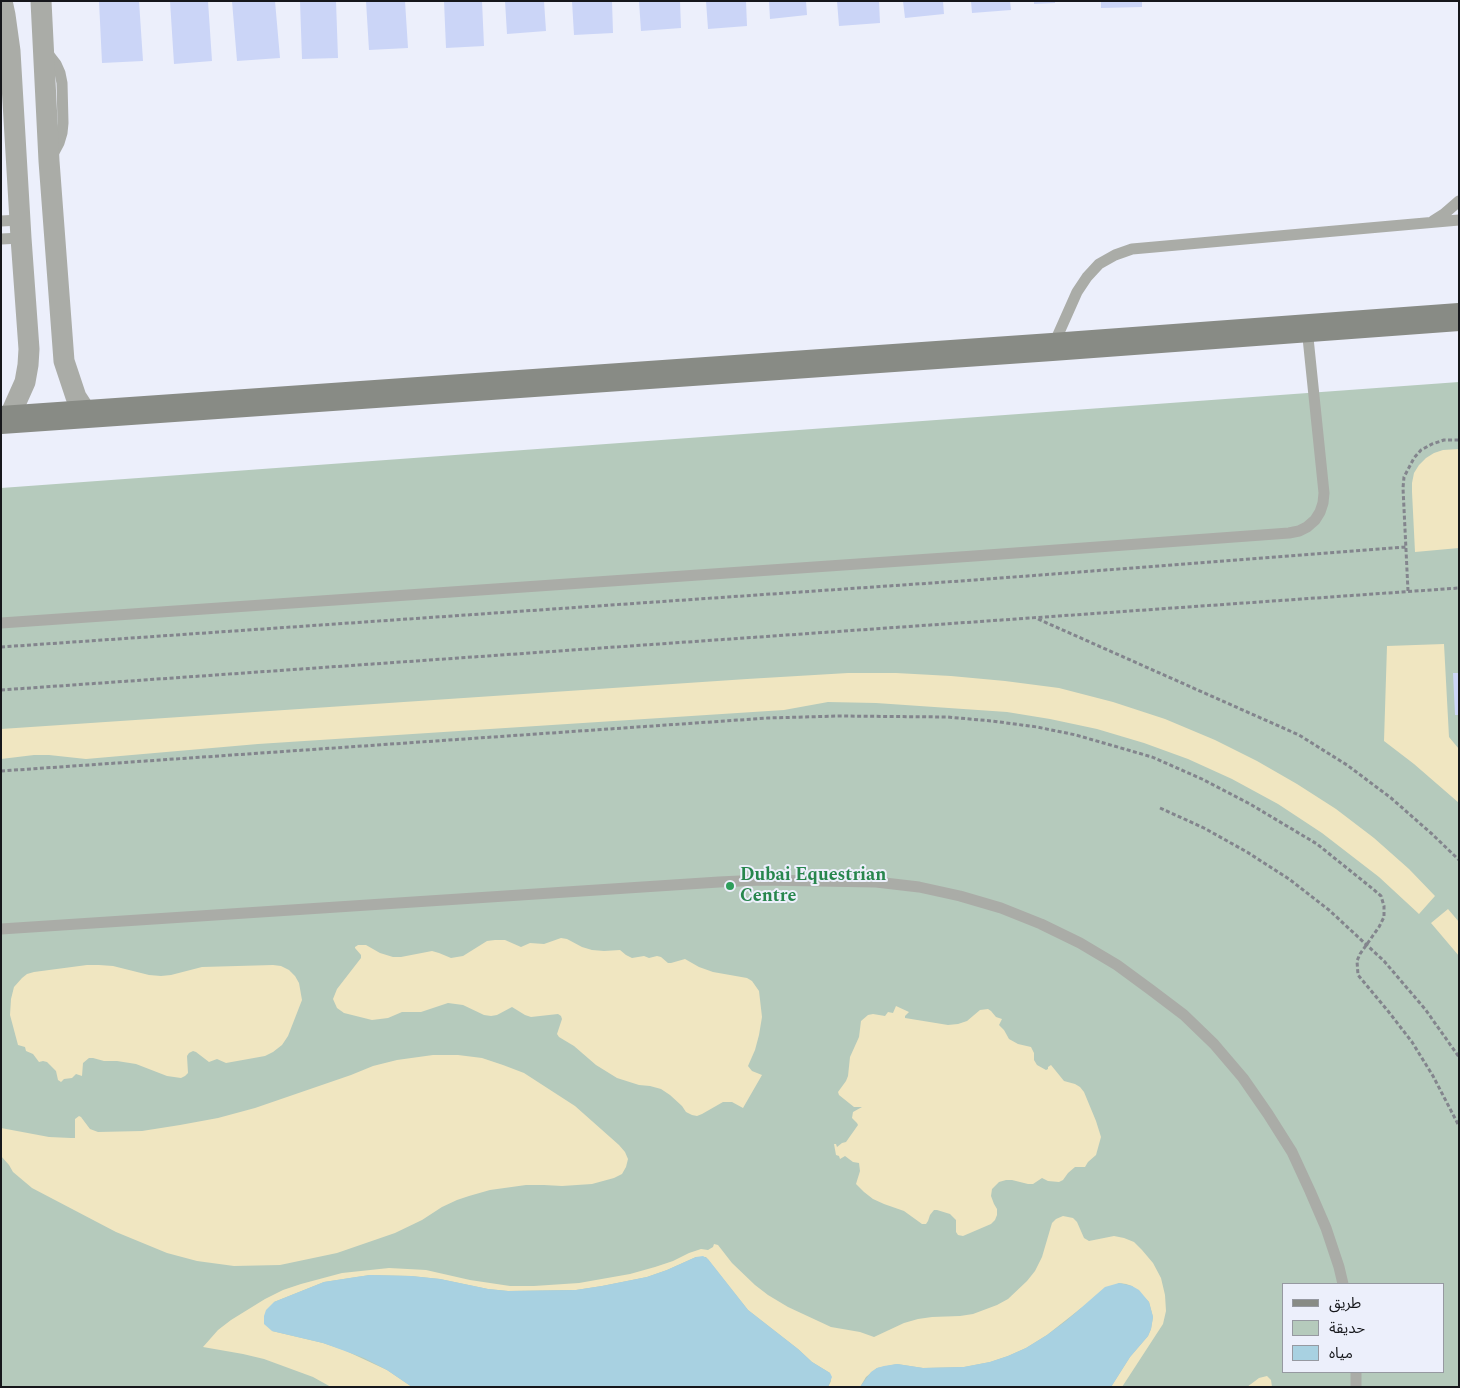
<!DOCTYPE html>
<meta charset="utf-8">
<style>
body{margin:0}
#map{position:relative;width:1460px;height:1388px;overflow:hidden;background:#eceffb;font-family:Spectral,"Noto Sans Arabic",serif}
canvas{display:block}
.frame{position:absolute;inset:0;border:2px solid #16171b;pointer-events:none}
.legend{position:absolute;left:1282px;top:1283px;width:162px;height:90px;box-sizing:border-box;background:#eceffb;border:1px solid #9699a1;margin:0;padding:6px 9px;list-style:none;font-size:15px;color:#16171b}
.legend li{display:flex;align-items:center;gap:10px;height:25px}
.legend b{width:25px;border:1px solid #9699a1}
</style>
<div id="map">
<canvas width="1460" height="1388"></canvas>
<div class="frame"></div>
<ul class="legend">
<li><b style="height:6px;background:#888b85"></b>طريق</li>
<li><b style="height:14px;background:#b5cabc"></b>حديقة</li>
<li><b style="height:14px;background:#a8d1e1"></b>مياه</li>
</ul>
</div>
<script>
const g = document.querySelector('canvas').getContext('2d');
g.lineJoin = 'round';
function paint(path, color) { g.fillStyle = color; g.fill(path, 'evenodd'); }
const shape = rows => new Path2D(rows.map(r => 'M' + r).join(''));
function strokePath(path, color, width, dash) { g.strokeStyle = color; g.lineWidth = width; g.lineCap = dash ? 'butt' : 'round'; g.setLineDash(dash || []); g.stroke(path); }
function label(font, color, halo, rows, align = 'center') {
  g.font = font + ' Spectral,serif'; g.lineWidth = 4; g.setLineDash([]); g.textBaseline = 'middle'; g.strokeStyle = halo; g.fillStyle = color; for (const [text, x, y, turn = 0] of rows) {
    g.save(); g.translate(x, y); g.rotate((+turn || 0) * Math.PI / 180); g.textAlign = isNaN(turn) ? turn : align; if (halo) g.strokeText(text, 0, 0); g.fillText(text, 0, 0); g.restore();
  }
}
const green = shape([
 [1459,382,1459,1387,1,1387,1,488],
 [1284,1284,1444,1284,1444,1372,1284,1372]
]);
const sand = shape([
 [1459,449,1459,548,1415,552,1412,492,1412,483,1414,473,1419,465,1426,458,1434,453,1443,450],
 [1444,644,1449,737,1459,749,1459,803,1414,764,1384,741,1387,646],
 [848,673,896,673,951,676,1005,681,1059,688,1113,702,1165,719,1215,740,1257,761,1297,784,1336,809,1374,838,1409,869,1435,896,1419,914,1379,877,1322,833,1278,804,1232,779,1188,759,1144,743,1097,729,1050,719,1007,712,876,703,828,702,784,710,258,744,86,759,49,755,34,755,1,759,1,729,747,679],
 [1448,909,1459,922,1459,956,1431,923],
 [561,938,567,939,582,947,592,950,604,951,620,950,626,955,632,958,644,956,649,958,657,956,661,957,668,963,671,963,685,959,699,967,713,972,747,978,752,981,759,991,762,1017,759,1035,755,1050,748,1066,752,1071,762,1075,743,1108,732,1102,723,1102,702,1114,697,1116,692,1115,686,1112,682,1106,670,1095,661,1089,650,1086,639,1085,617,1078,596,1065,574,1046,559,1037,557,1034,562,1019,561,1016,558,1014,531,1017,525,1015,512,1007,497,1015,491,1016,484,1015,463,1005,448,1003,421,1012,402,1012,388,1018,372,1020,344,1013,337,1008,333,999,337,989,361,958,361,955,355,948,355,947,358,945,366,945,380,953,393,957,401,957,432,951,439,953,451,958,463,956,487,941,495,940,505,940,521,947,530,943,544,944],
 [87,965,99,965,113,966,149,975,161,976,171,975,202,967,273,965,281,966,289,970,295,976,299,983,302,1000,288,1036,282,1045,273,1052,265,1056,226,1063,217,1059,209,1062,196,1052,193,1051,189,1053,187,1056,188,1073,185,1076,181,1078,167,1076,136,1064,117,1061,104,1061,93,1058,89,1058,83,1063,82,1076,76,1074,72,1078,64,1079,61,1082,58,1080,56,1071,47,1062,43,1061,39,1062,33,1054,26,1051,25,1047,18,1045,10,1015,11,999,14,987,22,978,27,974,34,972],
 [896,1006,909,1012,905,1016,905,1018,948,1025,958,1024,967,1021,980,1010,988,1009,991,1011,996,1017,1002,1019,999,1025,1004,1030,1009,1039,1018,1044,1031,1047,1034,1053,1034,1060,1037,1065,1046,1070,1048,1069,1048,1067,1051,1065,1064,1081,1075,1084,1080,1087,1084,1092,1096,1121,1101,1137,1096,1155,1088,1162,1085,1167,1075,1167,1068,1173,1063,1180,1059,1182,1048,1181,1042,1178,1033,1184,1028,1184,1012,1180,1006,1180,999,1182,992,1189,991,1196,994,1204,997,1209,997,1215,995,1220,991,1224,963,1236,958,1235,956,1232,956,1220,950,1214,937,1210,934,1210,930,1215,928,1221,926,1224,922,1224,904,1211,884,1204,873,1199,864,1192,856,1184,860,1171,859,1163,853,1162,845,1156,840,1159,839,1156,836,1155,834,1144,836,1144,837,1147,842,1143,846,1142,858,1125,857,1123,852,1118,853,1112,862,1107,854,1107,839,1095,838,1092,846,1081,848,1076,850,1057,859,1037,861,1021,868,1015,873,1014,885,1016,888,1012,893,1013],
 [433,1055,458,1055,482,1058,503,1065,524,1073,575,1106,619,1145,625,1152,628,1159,626,1167,622,1174,614,1178,592,1184,562,1186,544,1185,526,1185,490,1190,469,1196,457,1200,442,1207,422,1220,395,1233,337,1253,280,1265,234,1266,197,1261,167,1253,116,1232,32,1188,13,1172,9,1165,1,1156,1,1128,49,1137,71,1138,75,1138,75,1119,79,1116,81,1117,90,1129,98,1132,142,1131,180,1125,218,1118,255,1108,351,1075,373,1066,397,1060],
 [1063,1216,1073,1218,1077,1222,1084,1238,1089,1241,1114,1236,1124,1238,1134,1242,1142,1250,1153,1263,1161,1278,1165,1295,1166,1311,1163,1324,1122,1387,1111,1387,1130,1357,1148,1336,1151,1329,1153,1317,1149,1302,1132,1286,1126,1284,1119,1283,1080,1309,1047,1335,1026,1348,1008,1356,990,1362,964,1367,923,1368,897,1364,877,1368,866,1377,860,1387,828,1387,831,1381,830,1373,812,1362,798,1349,748,1310,706,1257,696,1257,667,1270,647,1277,602,1286,576,1290,508,1291,488,1289,440,1279,411,1276,370,1275,324,1282,274,1302,272,1331,323,1343,344,1350,387,1370,412,1387,331,1387,313,1377,264,1359,243,1354,203,1347,218,1330,231,1320,265,1299,283,1290,301,1284,342,1273,389,1268,426,1270,470,1280,510,1286,534,1286,579,1283,630,1274,655,1267,673,1261,689,1253,701,1249,708,1250,713,1247,714,1244,718,1245,732,1263,755,1285,768,1295,788,1307,831,1327,860,1332,874,1337,904,1323,918,1319,932,1317,960,1316,973,1314,997,1305,1008,1299,1027,1281,1035,1271,1042,1257,1052,1223,1056,1219],
 [1267,1376,1271,1380,1272,1387,1247,1387,1259,1378]
]);
const water = shape([
 [703,1256,708,1259,748,1310,798,1349,812,1362,830,1373,832,1377,828,1387,412,1387,387,1370,364,1358,323,1343,272,1331,264,1324,264,1316,266,1310,274,1302,324,1282,356,1277,370,1275,411,1276,440,1279,488,1289,508,1291,576,1290,602,1286,647,1277,667,1270,696,1257],
 [1119,1283,1132,1286,1139,1290,1149,1302,1153,1317,1151,1329,1148,1336,1130,1357,1111,1387,860,1387,871,1372,877,1368,884,1366,897,1364,923,1368,964,1367,990,1362,1008,1356,1026,1348,1047,1335,1066,1321,1105,1287]
]);
const building = shape([
 [99,1,139,1,143,61,102,63],
 [170,1,208,1,212,61,174,64],
 [232,1,275,1,280,58,237,61],
 [300,1,336,1,338,58,302,59],
 [366,1,405,1,408,48,369,50],
 [444,1,482,1,484,46,446,48],
 [505,1,544,1,546,31,507,34],
 [572,1,612,1,613,33,574,35],
 [639,1,680,1,681,28,641,31],
 [706,1,746,1,747,26,708,29],
 [769,1,806,1,807,15,770,19],
 [837,1,879,1,880,23,839,26],
 [903,1,943,1,944,14,905,18],
 [971,1,1010,1,1011,10,972,13],
 [1034,1,1055,1,1055,3,1034,4],
 [1101,1,1142,1,1142,7,1101,8],
 [1453,673,1459,673,1459,715,1455,715]
]);
const path = shape([
 [1408,591,1403,488,1404,477,1414,458,1421,450,1432,444,1444,440,1459,440],
 [1038,619,1299,735,1347,765,1391,798,1432,834,1459,860],
 [1,647,975,580,1406,547],
 [1,690,1459,588],
 [1,771,768,718,839,716,947,717,992,721,1037,727,1076,735,1152,757,1202,779,1250,804,1317,844,1373,889,1381,896,1384,906,1384,917,1379,927,1360,954,1357,961,1358,975,1388,1011,1412,1042,1433,1076,1459,1126],
 [1160,808,1204,828,1247,852,1289,879,1329,910,1384,961,1425,1009,1459,1057]
]);
const lane = shape([
 [46,51,56,64,60,73,62,83,63,123,62,133,59,143,51,158],
 [1,221,20,220],
 [1433,221,1444,214,1459,201],
 [1,239,21,238],
 [1053,346,1077,292,1087,277,1099,264,1115,255,1132,249,1459,220],
 [1,623,974,556,1289,533,1299,531,1307,527,1315,520,1320,512,1323,503,1324,493,1307,328],
 [1,929,719,882,761,880,876,882,919,887,960,896,1001,908,1041,924,1080,943,1117,965,1151,990,1184,1015,1214,1044,1243,1078,1268,1114,1292,1152,1310,1191,1326,1228,1339,1267,1343,1284],
 [1356,1372,1356,1387]
]);
const street = shape([
 [2,1,5,15,10,51,21,238,29,349,28,365,25,382,8,420],
 [41,1,49,161,64,361,76,397,87,414]
]);
const secondary = shape([
 [1,420,1052,347,1459,317]
]);
const markers = [
 [730,886,5,"#2e9e5b"]
];
const leisureNames = [
 ["Dubai Equestrian",740,876],
 ["Centre",740,897]
];
paint(green, '#b5cabc');
paint(sand, '#f0e6c1');
paint(water, '#a8d1e1');
paint(building, '#cbd5f7');
strokePath(path, '#83858d', 3, [4, 2.5]);
strokePath(lane, '#aaaca7', 11);
strokePath(street, '#aaaca7', 21);
strokePath(secondary, '#888b85', 28);
for (const [x, y, r, color] of markers) { const dot = new Path2D(); dot.arc(x, y, r, 0, 2 * Math.PI); g.fillStyle = color; g.fill(dot); strokePath(dot, '#eceffb', 2); }
label('bold 18px', '#27864d', '#eceffb', leisureNames, 'left');
</script>
